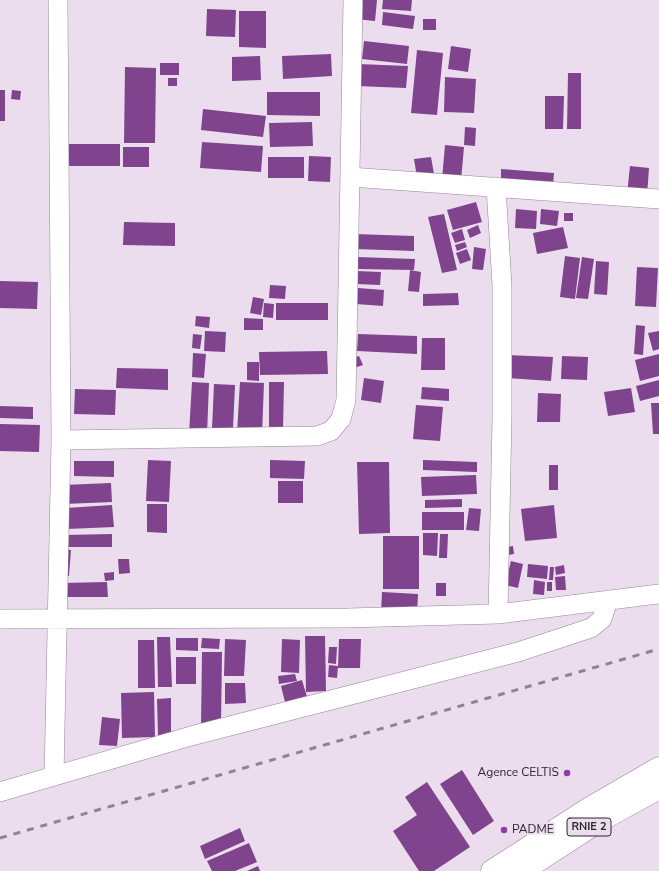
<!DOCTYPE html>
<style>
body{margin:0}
canvas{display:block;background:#ebddee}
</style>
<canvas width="659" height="871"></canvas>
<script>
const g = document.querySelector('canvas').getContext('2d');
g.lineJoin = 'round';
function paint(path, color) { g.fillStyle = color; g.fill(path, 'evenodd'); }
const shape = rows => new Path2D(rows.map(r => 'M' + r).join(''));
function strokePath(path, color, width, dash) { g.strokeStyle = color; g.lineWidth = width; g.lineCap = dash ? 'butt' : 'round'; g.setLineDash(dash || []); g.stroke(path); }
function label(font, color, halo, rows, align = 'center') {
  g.font = font + ' "Nunito Sans",sans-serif'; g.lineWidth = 4; g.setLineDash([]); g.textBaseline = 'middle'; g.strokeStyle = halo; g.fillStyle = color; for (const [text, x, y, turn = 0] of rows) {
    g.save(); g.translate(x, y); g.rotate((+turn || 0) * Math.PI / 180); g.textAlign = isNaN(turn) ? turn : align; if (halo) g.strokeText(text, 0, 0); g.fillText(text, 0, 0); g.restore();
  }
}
const building = shape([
 [356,0,377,0,375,21,355,19],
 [383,0,412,0,411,11,382,9],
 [207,9,236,10,235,37,206,36],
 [239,11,266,11,266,48,239,47],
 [383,12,415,16,413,29,382,25],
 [423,19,436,19,436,30,423,30],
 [364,41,409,46,407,64,362,59],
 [451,46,471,49,468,72,448,69],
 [417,50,443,53,437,115,411,113],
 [331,54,332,76,283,79,282,56],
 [260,56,261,80,232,81,232,57],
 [160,63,179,63,179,75,160,75],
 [358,64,408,66,406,88,357,86],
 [125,67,156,68,155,143,124,143],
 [568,73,581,73,581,129,567,129],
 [445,77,476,79,474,113,444,112],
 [168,78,177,78,177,86,168,86],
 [0,90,5,90,5,121,0,121],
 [12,90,21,91,20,100,11,99],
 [267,92,320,92,320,116,267,115],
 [545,96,564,96,563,129,545,129],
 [203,109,266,116,263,137,201,130],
 [312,122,313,146,270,147,269,123],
 [465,127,476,128,475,146,464,145],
 [202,142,263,146,261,172,200,168],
 [66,144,120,144,120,166,66,166],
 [445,145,464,147,461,181,442,179],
 [123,147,149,147,149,167,123,167],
 [309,156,331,157,330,182,308,181],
 [268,157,304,157,304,178,268,178],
 [431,157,434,174,417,177,414,159],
 [630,166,649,168,647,196,627,194],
 [501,169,554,173,553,186,501,182],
 [476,202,482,222,453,230,447,210],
 [516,209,537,211,536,229,515,228],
 [541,209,559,211,557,226,540,224],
 [564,213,573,213,573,221,564,221],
 [444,214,457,270,442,273,428,217],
 [124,222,175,223,175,246,123,245],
 [478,225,481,233,470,238,467,230],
 [563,227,568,248,537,254,533,233],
 [462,229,465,240,455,243,451,233],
 [354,234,414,236,414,251,354,249],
 [465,242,467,247,457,251,455,245],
 [474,247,486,249,483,270,472,269],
 [467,249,471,260,460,264,456,253],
 [565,256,580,258,575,299,560,297],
 [357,257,415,259,414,270,357,269],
 [582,257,594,259,588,299,576,298],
 [596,261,609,262,607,295,594,294],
 [637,267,658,268,656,307,635,306],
 [410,270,421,272,419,292,408,291],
 [356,271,381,272,380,285,356,284],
 [0,281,38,282,37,309,0,308],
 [270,285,286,286,285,299,269,298],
 [358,288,384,290,383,306,356,304],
 [458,293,459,305,423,306,423,294],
 [253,297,264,299,261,315,250,313],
 [264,303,274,304,273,318,263,317],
 [276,303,328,303,328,320,276,320],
 [196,316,210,317,209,328,195,326],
 [244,318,263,319,263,330,244,330],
 [636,325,645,326,643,355,634,354],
 [205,331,226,332,225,352,204,351],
 [659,331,659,349,653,351,648,333],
 [193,334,202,335,200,349,192,348],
 [358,334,417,336,417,354,357,351],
 [422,338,445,338,445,370,421,370],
 [327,351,328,374,260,375,259,352],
 [193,353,206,354,204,378,192,377],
 [659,354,659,376,640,381,635,360],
 [508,355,553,357,551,381,507,378],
 [359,356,363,365,354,368,351,358],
 [562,356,588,357,587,380,561,379],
 [247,362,259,362,259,381,247,380],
 [117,368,168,369,168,390,116,388],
 [364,378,384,381,381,403,361,400],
 [659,380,659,396,640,401,636,386],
 [192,382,209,383,207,435,189,434],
 [240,382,264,383,262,435,237,433],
 [269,382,284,382,283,430,269,430],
 [214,384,235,385,233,429,212,429],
 [422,387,449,389,449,401,421,399],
 [631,388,635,412,608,416,604,392],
 [75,389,116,390,115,415,74,414],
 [538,393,561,394,560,422,537,422],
 [651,403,659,403,659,434,653,434],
 [416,405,443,407,440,441,413,439],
 [0,406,33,407,33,419,0,418],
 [0,424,40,425,39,452,0,451],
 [148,460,171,461,169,502,146,501],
 [270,460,305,461,304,479,270,478],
 [423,460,477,462,477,472,423,470],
 [74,461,114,461,114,477,74,476],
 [357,462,389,462,390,533,359,534],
 [549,465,558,465,558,490,549,490],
 [476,475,477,494,422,496,421,477],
 [278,481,303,481,303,503,278,503],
 [111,483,112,502,64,504,63,485],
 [462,499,462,507,425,508,425,500],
 [147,504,167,504,167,533,147,532],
 [112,505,114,527,67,529,66,508],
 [554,505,557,538,525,541,521,509],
 [469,508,481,509,479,531,466,530],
 [422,512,464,512,464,530,422,530],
 [423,533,438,533,437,556,423,555],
 [112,534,112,547,63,547,63,535],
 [440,534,448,534,447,558,439,558],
 [383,536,419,536,419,589,383,589],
 [513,546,514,554,502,556,500,548],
 [61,549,71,550,69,576,59,575],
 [118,559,129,559,130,573,119,574],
 [511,561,523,564,518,588,505,585],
 [528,564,548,566,547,579,527,577],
 [564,565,565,573,556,575,555,567],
 [550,567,554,567,553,580,549,580],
 [114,572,114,580,105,581,104,573],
 [565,576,566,590,556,590,555,577],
 [534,580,545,582,544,595,533,594],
 [107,582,108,597,62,597,62,583],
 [547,582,552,582,552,591,547,591],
 [436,583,446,583,446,596,436,596],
 [382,592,418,594,417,615,381,613],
 [305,636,325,636,326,691,306,692],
 [157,637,170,637,172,687,158,687],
 [176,638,198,638,198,651,176,650],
 [202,638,220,639,219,649,201,648],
 [225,639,246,640,244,676,224,676],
 [282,639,300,640,299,673,281,672],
 [339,639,361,639,360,668,338,668],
 [138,640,154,640,155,688,138,688],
 [329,647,337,647,336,664,328,663],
 [202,652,222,652,221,726,201,726],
 [176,657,196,657,196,684,176,684],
 [329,665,338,666,337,678,328,677],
 [295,674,297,681,279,684,278,676],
 [302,680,308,700,286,706,281,686],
 [225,683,245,683,246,703,225,704],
 [154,692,155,737,122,738,121,693],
 [171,698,171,735,158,735,157,699],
 [102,717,120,719,117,746,99,745],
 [462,770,494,821,473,835,440,784],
 [427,782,470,847,434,871,419,871,393,831,417,815,405,797],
 [240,828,245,841,205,859,200,846],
 [249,843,257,862,235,871,212,871,207,861],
 [258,866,260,871,247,871]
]);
const minor = shape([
 [350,177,659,199],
 [496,187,502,285,502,418,498,614],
 [61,440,317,436,331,431,341,419,346,400,353,0],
 [0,619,347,618,498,614,659,594],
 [54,776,61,440,58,0],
 [0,792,191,736,518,652,591,628,602,619,608,600]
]);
const highway = shape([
 [492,871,590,808,659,768],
 [522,871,599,821,659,788]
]);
const rail = shape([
 [0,838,659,649]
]);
const markers = [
 [567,773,4,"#923aa6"],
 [504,830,4,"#923aa6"]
];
const shields = [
 [589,827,44]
];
const shieldNames = [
 ["RNIE 2",589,827]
];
const poiNames = [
 ["Agence CELTIS",559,773],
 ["PADME",512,830,"left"]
];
paint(building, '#7f448d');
strokePath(minor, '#938696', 20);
strokePath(highway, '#938696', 23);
strokePath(minor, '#fff', 19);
strokePath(highway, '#fff', 22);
strokePath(rail, '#8d8490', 3, [7, 7]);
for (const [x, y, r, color] of markers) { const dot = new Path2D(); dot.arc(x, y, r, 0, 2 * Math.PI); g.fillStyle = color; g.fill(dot); strokePath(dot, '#ebddee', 1.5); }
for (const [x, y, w] of shields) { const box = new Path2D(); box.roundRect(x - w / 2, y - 9, w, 18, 3); g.fillStyle = '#ebddee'; g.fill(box); strokePath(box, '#2c272e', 1); }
label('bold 11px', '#2c272e', null, shieldNames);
label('12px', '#2c272e', '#ebddee', poiNames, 'right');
</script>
